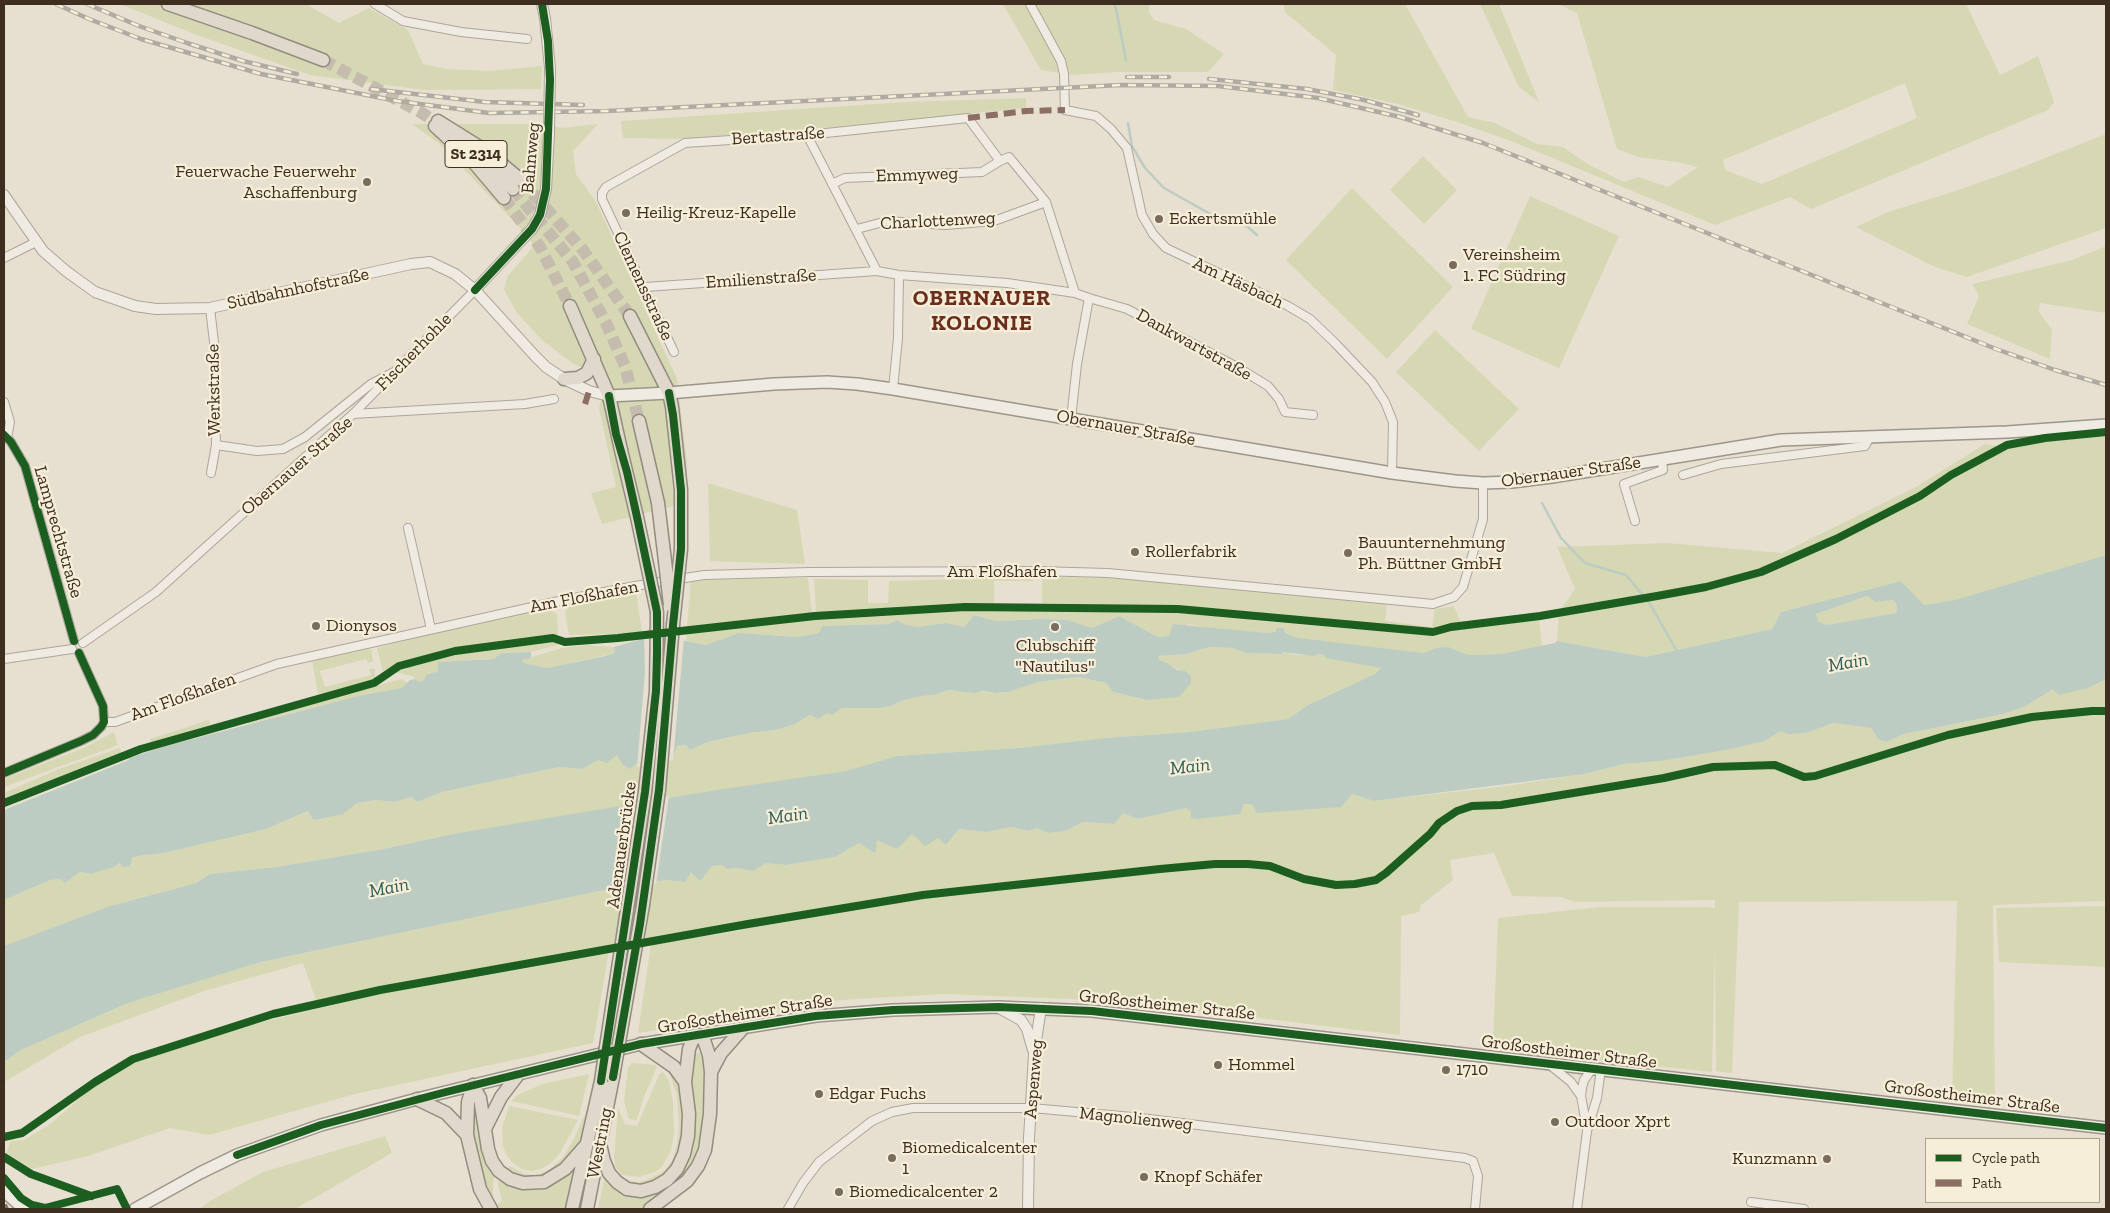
<!DOCTYPE html>
<meta charset="utf-8">
<style>
body{margin:0}
#map{position:relative;width:2110px;height:1213px;overflow:hidden;background:#e7e0d1;font-family:"Zilla Slab",serif}
canvas{display:block}
.frame{position:absolute;inset:0;border:5px solid #3d2e20;pointer-events:none}
.legend{position:absolute;left:1925px;top:1138px;width:175px;height:65px;box-sizing:border-box;background:#f7eed8;border:1px solid #ada18e;margin:0;padding:6px 9px;list-style:none;font-size:15px;color:#3d2e20}
.legend li{display:flex;align-items:center;gap:10px;height:25px}
.legend b{width:25px;border:1px solid #ada18e}
</style>
<div id="map">
<canvas width="2110" height="1213"></canvas>
<div class="frame"></div>
<ul class="legend">
<li><b style="height:6px;background:#1b5e20"></b>Cycle path</li>
<li><b style="height:6px;background:#8d6e63"></b>Path</li>
</ul>
</div>
<script>
const g = document.querySelector('canvas').getContext('2d');
g.lineJoin = 'round';
function paint(path, color) { g.fillStyle = color; g.fill(path, 'evenodd'); }
const shape = rows => new Path2D(rows.map(r => 'M' + r).join(''));
function strokePath(path, color, width, dash) { g.strokeStyle = color; g.lineWidth = width; g.lineCap = dash ? 'butt' : 'round'; g.setLineDash(dash || []); g.stroke(path); }
function label(font, color, halo, rows, align = 'center') {
  g.font = font + ' "Zilla Slab",serif'; g.lineWidth = 4.5; g.setLineDash([]); g.textBaseline = 'middle'; g.strokeStyle = halo; g.fillStyle = color; for (const [text, x, y, turn = 0] of rows) {
    g.save(); g.translate(x, y); g.rotate((+turn || 0) * Math.PI / 180); g.textAlign = isNaN(turn) ? turn : align; if (halo) g.strokeText(text, 0, 0); g.fillText(text, 0, 0); g.restore();
  }
}
const green = shape([
 [120,4,306,4,339,23,369,8,408,30,423,64,447,69,489,71,542,66,541,89,424,90,310,75,194,34],
 [1003,4,1149,4,1149,12,1154,20,1186,29,1224,54,1208,72,1117,72,1071,75,1041,70],
 [1284,4,1405,4,1468,117,1495,123,1537,144,1563,147,1589,165,1624,182,1638,177,1668,187,1698,167,1677,162,1638,157,1617,149,1577,13,1558,4,1966,4,2000,75,2038,56,2054,102,2048,110,1811,209,1790,197,1715,225,1511,141,1457,122,1398,104,1333,90,1336,55,1285,12],
 [1905,83,1917,118,1762,184,1725,170,1723,160],
 [1480,4,1499,4,1539,102,1519,87],
 [1026,98,1026,108,802,130,678,139,623,138,621,121,905,102],
 [412,124,540,124,562,128,598,124,573,151,576,174,596,202,677,379,687,464,686,503,602,524,591,493,616,487,599,408,606,378,572,363,542,340,516,312,504,289,508,276,534,246,521,229,440,144],
 [2106,134,2106,228,1967,277,1935,267,1856,227,1888,212,1946,194,2007,173],
 [1423,156,1457,190,1424,224,1390,190],
 [1352,188,1453,287,1387,359,1286,260],
 [1530,196,1619,236,1559,368,1471,329],
 [2106,246,2106,313,2040,303,2039,312,2052,330,2050,359,1967,324,1979,296,1972,284,2072,260],
 [1435,330,1519,409,1479,451,1396,372],
 [2106,436,2106,555,1955,600,1923,605,1901,581,1781,612,1772,629,1646,657,1557,641,1559,612,1575,589,1557,547,1667,543,1782,553,1916,487,1985,444,2009,448,2049,441],
 [708,483,797,510,805,564,710,561],
 [749,577,808,578,812,613,687,626,691,581],
 [1033,577,1033,581,994,581,994,603,816,613,814,579,868,580,868,603,888,603,889,581],
 [1042,577,1122,578,1387,604,1385,621,1432,627,1435,609,1454,606,1460,621,1470,628,1539,620,1542,646,1501,654,1469,655,1457,650,1436,648,1424,653,1303,639,1291,636,1285,631,1283,628,1277,628,1275,632,1267,633,1216,629,1188,624,1169,636,1158,637,1119,616,1092,628,1068,620,1042,619,996,621,974,615,964,627,946,623,918,627,906,625,897,620,889,624,822,626,819,633,798,637,740,633,706,645,686,641,687,632,815,619,972,610,1040,609,1178,612,1270,622,1393,632,1434,634,1442,632,1440,627,1430,630,1176,607,1042,603],
 [636,591,642,633,569,635,565,612,574,602],
 [1867,596,1876,602,1893,600,1897,605,1896,613,1826,625,1818,621,1816,614],
 [547,608,557,614,558,635,445,650,396,664,383,671,377,648,449,629],
 [554,641,558,645,531,652,501,653,494,659,438,662,438,671,426,675,424,680,419,682,412,676,395,672,399,668,465,653],
 [588,645,614,647,615,653,547,668,524,663,522,660,562,648],
 [1209,647,1232,648,1246,653,1282,654,1283,652,1296,655,1319,654,1381,668,1375,674,1308,705,1288,719,1190,732,1105,738,1018,748,897,756,846,771,458,833,383,849,276,867,210,874,196,883,107,907,4,946,4,900,31,888,50,880,60,879,65,883,80,872,91,874,114,867,142,854,164,853,266,829,309,811,343,814,357,803,376,800,395,802,411,797,417,802,442,792,559,767,582,769,599,760,618,755,637,763,677,746,686,745,690,750,708,742,749,733,776,730,795,724,810,715,820,718,827,712,832,715,841,708,878,708,891,706,901,701,921,696,934,695,949,690,996,693,1008,692,1038,682,1078,677,1106,683,1113,692,1147,700,1182,671,1159,660,1158,656,1187,654],
 [371,649,373,661,368,663,366,659,320,671,325,687,371,675,369,669,375,668,375,680,318,694,312,660],
 [401,679,408,683,402,688,358,696,248,724,248,721],
 [2106,679,2106,901,1993,905,1995,1107,1952,1101,1957,901,1739,902,1732,1073,1716,1071,1715,941,1712,1072,1656,1066,1654,1059,1630,1058,1629,1064,1493,1046,1498,918,1600,907,1706,907,1715,908,1715,900,1576,902,1560,897,1512,896,1494,853,1450,860,1453,880,1421,905,1419,912,1401,916,1400,1035,1118,1001,946,994,841,1000,638,1033,651,944,740,931,739,923,543,962,380,990,317,1003,303,963,204,991,80,1037,4,1082,4,1062,21,1050,128,1003,261,962,614,888,665,880,684,882,691,872,712,866,722,865,727,869,738,868,753,870,766,863,786,865,835,857,859,843,912,833,938,838,946,845,959,829,985,832,1011,827,1029,831,1037,828,1049,833,1065,831,1083,822,1114,824,1123,813,1138,819,1186,808,1191,812,1239,814,1244,804,1352,794,1374,801,1506,786,1585,774,1623,764,1661,761,1765,741,1781,731,1806,733,1833,723,1871,728,1878,739,1886,742,1904,734,2003,714,2026,706,2053,689,2088,688],
 [209,720,210,725,151,743,150,739],
 [114,732,118,745,4,787,4,779,86,747],
 [120,748,121,754,5,798,4,793,59,769],
 [2106,906,2106,967,1999,962,1996,908],
 [609,951,593,1043,355,1094,209,1135,170,1128,88,1156,32,1169,6,1153,11,1141,24,1140,49,1125,100,1081,133,1063,162,1052,255,1024,378,994,540,966],
 [705,1052,704,1138,693,1170,646,1209,598,1209,604,1180,606,1178,651,1194,672,1184,683,1171,694,1054],
 [632,1063,656,1065,657,1067,643,1099,637,1120,629,1119,624,1101,628,1067],
 [663,1065,676,1077,680,1087,685,1122,678,1161,658,1182,630,1186,622,1179,638,1182,647,1180,664,1171,672,1161,677,1145,679,1126,677,1096,670,1074],
 [663,1072,669,1081,673,1103,674,1133,671,1150,662,1167,655,1172,639,1177,622,1175,615,1166,614,1157,618,1108,625,1124,637,1126,660,1073],
 [589,1074,579,1116,511,1101,518,1095,542,1084],
 [471,1106,477,1106,483,1154,495,1175,493,1182,493,1198,491,1203,485,1191,471,1132],
 [509,1106,578,1120,560,1153,552,1162,543,1168,532,1171,522,1169,512,1162,507,1156,503,1146,502,1128],
 [588,1108,589,1110,581,1139,560,1170,531,1181,505,1170,510,1166,524,1174,535,1175,548,1171,564,1156,574,1138],
 [385,1136,392,1153,295,1209,200,1209,210,1201,263,1172],
 [574,1166,576,1167,568,1209,495,1209,494,1207,502,1201,498,1184,499,1178,508,1185,518,1189,540,1189,550,1187,559,1181]
]);
const water = shape([
 [2106,555,2106,679,2088,688,2059,695,2053,689,2026,706,2003,714,1904,734,1886,742,1878,739,1871,728,1833,723,1806,733,1788,734,1781,731,1765,741,1725,750,1661,761,1623,764,1585,774,1374,801,1352,794,1341,807,1257,813,1252,804,1244,804,1240,814,1198,819,1191,818,1191,812,1186,808,1138,819,1123,813,1114,824,1083,822,1065,831,1048,833,1037,828,1029,831,1011,827,986,832,959,829,946,845,938,838,925,846,912,834,897,849,877,840,875,853,859,843,835,857,786,865,766,863,753,871,738,868,727,869,722,865,712,866,700,881,691,872,685,882,665,880,614,888,261,962,128,1003,21,1050,4,1062,4,946,107,907,196,883,210,874,276,867,383,849,458,833,717,790,846,771,897,756,1018,748,1105,738,1190,732,1288,719,1308,705,1375,674,1381,668,1326,658,1324,655,1319,654,1313,656,1283,652,1282,654,1246,653,1232,648,1209,647,1187,654,1158,656,1159,660,1167,663,1177,670,1185,671,1191,676,1191,683,1179,697,1147,700,1113,692,1106,683,1078,677,1038,682,1008,692,996,693,983,691,975,693,949,690,934,695,921,696,901,701,891,706,878,708,842,708,832,715,827,713,818,719,810,715,795,724,776,730,749,733,708,742,690,750,686,745,677,746,673,757,637,763,630,769,623,765,617,755,607,763,599,760,582,769,559,767,442,792,417,802,411,797,395,802,376,800,357,803,343,814,314,820,308,811,266,829,164,853,142,855,132,858,130,866,123,867,120,863,114,867,91,874,80,872,65,883,60,879,50,880,4,900,4,810,129,760,129,758,166,746,358,696,402,688,410,680,415,679,419,682,424,680,426,675,438,671,438,662,494,659,501,653,531,652,531,658,522,660,524,663,547,668,605,656,615,653,614,647,642,639,686,641,706,645,739,633,798,637,819,633,822,626,889,624,897,620,906,625,918,627,946,623,964,627,974,615,996,621,1042,619,1068,620,1092,628,1119,616,1158,637,1169,636,1173,624,1267,633,1275,632,1277,628,1284,628,1285,632,1291,636,1299,638,1424,653,1436,648,1448,647,1469,655,1501,654,1555,643,1557,641,1646,657,1772,629,1781,612,1901,581,1924,605,1955,600],
 [1867,596,1876,602,1893,600,1897,605,1896,613,1826,625,1818,621,1816,614]
]);
const pier = shape([
 [644,636,684,638,673,760,637,767,645,672],
 [669,796,656,884,620,890,632,802]
]);
const stream = shape([
 [1115,4,1126,60],
 [1128,123,1132,146,1145,168,1164,188,1212,215,1242,222,1257,235],
 [1542,503,1561,538,1585,563,1626,575,1650,604,1678,653]
]);
const trunkTunnel = shape([
 [323,60,422,113,436,123],
 [521,180,583,250,630,316],
 [513,189,573,262,606,323,625,366,639,421],
 [504,198,540,247,570,306]
]);
const minor = shape([
 [375,4,403,21,461,32,527,39],
 [1030,4,1061,61,1064,74,1065,110,1096,116,1111,129,1127,148,1142,215,1153,234,1166,248,1288,306,1310,319,1335,343,1372,382,1385,402,1393,422,1392,473],
 [807,135,877,271],
 [832,184,845,178,982,172,1000,161],
 [857,229,887,221,946,225,994,221,1046,202],
 [4,258,36,242],
 [645,287,877,271,899,275,1007,283,1075,293,1089,298,1127,309,1237,367,1268,386,1279,399,1285,412,1313,415],
 [210,308,214,342,216,445,211,473],
 [674,352,602,199,602,193,606,187,685,143,807,135,968,118,1000,161,1009,157,1046,202,1075,293],
 [893,389,898,338,899,275],
 [4,402,10,422,7,438],
 [353,414,475,290],
 [1071,419,1077,364,1089,298],
 [4,435,11,442,25,466,74,641],
 [216,445,257,451,283,449,305,437,371,384,394,372],
 [1683,475,1721,464,1865,446,1870,437],
 [1635,521,1624,484,1663,470,1662,459],
 [408,528,431,629],
 [83,643,156,592,353,414,525,404,554,399],
 [4,659,72,649],
 [104,722,115,722,277,664,559,601,635,586,704,575,810,572,1038,571,1108,573,1433,604,1454,597,1463,587,1483,519,1483,483],
 [4,773,81,741,93,735,101,727,104,722,103,706,79,653],
 [1550,1065,1571,1082,1581,1096],
 [1587,1129,1581,1096,1582,1088,1584,1080,1593,1068],
 [1751,1202,1804,1209],
 [788,1209,803,1183,819,1162,872,1121,892,1112,913,1108,1031,1108,1133,1117,1465,1158,1473,1161,1478,1176,1475,1209],
 [1577,1209,1587,1131,1597,1098,1601,1069]
]);
const tertiary = shape([
 [542,4,545,18,550,68],
 [4,195,43,251,66,271,95,292,135,306,156,309,210,308,411,264,430,262,455,274,475,290,535,356,546,367,564,379,589,391,609,396],
 [475,290,532,229,540,215,546,189,549,133],
 [1001,1009,1021,1020,1027,1029,1033,1050],
 [1028,1209,1029,1138,1034,1054,1041,1008]
]);
const secondary = shape([
 [609,396,669,393,774,384,827,382,857,384,893,389,1392,473,1455,481,1483,483,1512,482,1552,477,1781,440,2007,432,2106,425],
 [4,1191,24,1209],
 [135,1209,200,1173,237,1155,321,1125,417,1099,641,1044,816,1016,893,1010,998,1007,1092,1011,2106,1128]
]);
const trunk = shape([
 [168,4,252,33,323,60],
 [438,121,486,151,521,180],
 [435,126,471,159,504,198],
 [473,152,513,189],
 [570,306,609,396,621,450],
 [630,316,669,393,672,407,681,490,681,549],
 [564,379,578,378,587,373,594,359],
 [639,421,658,503,665,561],
 [643,905,659,790,673,625],
 [641,1044,674,1067,685,1082],
 [606,1047,645,792,656,691,657,612],
 [711,1072,721,1053,743,1028],
 [473,1085,480,1098,488,1149,492,1161,499,1171,510,1179,523,1183,544,1182,565,1169,587,1144],
 [473,1085,468,1102,467,1135,480,1189,491,1209],
 [417,1099,446,1113,467,1135],
 [485,1129,501,1097,517,1076],
 [600,1144,604,1161,609,1173,617,1182,627,1189,641,1191,655,1187,667,1180,677,1169,684,1154,688,1136,689,1114,685,1082,689,1049,692,1041,699,1035,704,1040,709,1055,711,1072,710,1114,705,1150,698,1166,687,1181,650,1209],
 [572,1209,601,1081],
 [587,1209,613,1077]
]);
const rail = shape([
 [56,4,89,19,141,39,261,74,397,101,489,113,607,111,1121,85,1218,86,1318,98,1400,117,1483,143,1996,349,2055,370,2106,385],
 [87,4,139,26,187,43,243,61,297,74],
 [1127,77,1169,77],
 [1209,79,1307,89,1364,100,1418,115],
 [371,89,485,102,583,105]
]);
const tertiaryBridge = shape([
 [549,133,550,68]
]);
const trunkBridge = shape([
 [621,450,637,517,657,612],
 [665,561,670,605],
 [673,625,681,549],
 [613,1077,643,905],
 [601,1081,606,1047]
]);
const quiet = shape([
 [968,118,1026,111,1065,110],
 [585,404,589,391],
 [4,1205,6,1209]
]);
const cycleway = shape([
 [475,290,532,229,540,215,546,189,550,80,548,41,542,4],
 [4,435,11,442,25,466,74,641],
 [4,773,81,741,93,735,101,727,104,722,103,706,79,653],
 [4,803,141,749,374,683,399,666,455,651,553,638,565,642,618,638,815,616,965,607,1178,609,1433,632,1451,627,1540,616,1657,596,1706,587,1761,572,1836,539,1920,496,1951,475,2007,445,2045,438,2106,432],
 [613,1077,640,924,659,790,673,625,681,549,681,490,673,415,669,393],
 [601,1081,645,792,656,691,657,654,657,612,637,517,627,472,616,434,609,396],
 [4,1137,22,1133,95,1082,133,1059,273,1014,380,990,748,924,923,895,1160,869,1215,864,1248,864,1270,866,1304,879,1336,885,1355,884,1376,880,1386,873,1430,834,1439,823,1457,811,1472,806,1501,805,1664,778,1713,767,1775,765,1804,777,1815,776,1948,735,2032,717,2092,711,2106,711],
 [237,1155,321,1125,446,1092,641,1044,816,1016,893,1010,998,1007,1092,1011,2106,1128],
 [4,1157,31,1174,91,1196],
 [4,1178,21,1198,32,1205,45,1208,117,1189,127,1209]
]);
const markers = [
 [367,182,5,"#786c5e"],
 [626,213,5,"#786c5e"],
 [1159,219,5,"#786c5e"],
 [1453,265,5,"#786c5e"],
 [1135,552,5,"#786c5e"],
 [1348,553,5,"#786c5e"],
 [316,626,5,"#786c5e"],
 [1055,627,5,"#786c5e"],
 [1218,1065,5,"#786c5e"],
 [1446,1070,5,"#786c5e"],
 [819,1094,5,"#786c5e"],
 [1555,1122,5,"#786c5e"],
 [892,1158,5,"#786c5e"],
 [1827,1159,5,"#786c5e"],
 [1144,1177,5,"#786c5e"],
 [839,1192,5,"#786c5e"]
];
const shields = [
 [476,154,62]
];
const shieldNames = [
 ["St 2314",476,154]
];
const streetNames = [
 ["Bertastraße",778,136,-4],
 ["Bahnweg",531,158,-85],
 ["Emmyweg",917,175,-2],
 ["Charlottenweg",938,221,-3],
 ["Emilienstraße",761,279,-4],
 ["Am Häsbach",1238,283,25],
 ["Clemensstraße",643,286,65],
 ["Südbahnhofstraße",298,289,-12],
 ["Dankwartstraße",1194,345,29],
 ["Fischerhohle",414,352,-46],
 ["Werkstraße",214,390,-91],
 ["Obernauer Straße",1126,428,10],
 ["Obernauer Straße",297,466,-41],
 ["Obernauer Straße",1571,472,-8],
 ["Lamprechtstraße",58,532,74],
 ["Am Floßhafen",1002,572],
 ["Am Floßhafen",584,597,-11],
 ["Am Floßhafen",183,697,-20],
 ["Adenauerbrücke",622,845,-82],
 ["Großostheimer Straße",1167,1005,6],
 ["Großostheimer Straße",745,1014,-9],
 ["Großostheimer Straße",1569,1052,7],
 ["Aspenweg",1034,1079,-85],
 ["Großostheimer Straße",1972,1097,7],
 ["Magnolienweg",1136,1119,6],
 ["Westring",600,1143,-79]
];
const poiNames = [
 ["Feuerwache Feuerwehr",357,172,"right"],
 ["Aschaffenburg",357,193,"right"],
 ["Heilig-Kreuz-Kapelle",636,213],
 ["Eckertsmühle",1169,219],
 ["Vereinsheim",1463,255],
 ["1. FC Südring",1463,276],
 ["Bauunternehmung",1358,543],
 ["Ph. Büttner GmbH",1358,564],
 ["Rollerfabrik",1145,552],
 ["Dionysos",326,626],
 ["Clubschiff",1055,646,"center"],
 ["\"Nautilus\"",1055,667,"center"],
 ["Hommel",1228,1065],
 ["1710",1456,1070],
 ["Edgar Fuchs",829,1094],
 ["Outdoor Xprt",1565,1122],
 ["Biomedicalcenter",902,1148],
 ["1",902,1169],
 ["Kunzmann",1817,1159,"right"],
 ["Knopf Schäfer",1154,1177],
 ["Biomedicalcenter 2",849,1192]
];
const waterNames = [
 ["Main",1848,663,-10],
 ["Main",1190,767,-6],
 ["Main",788,816,-8],
 ["Main",389,888,-11]
];
const districtNames = [
 ["OBERNAUER",982,299],
 ["KOLONIE",982,324]
];
paint(green, '#d6d7b3');
paint(water, '#bcccc2');
paint(pier, '#e7e0d1');
strokePath(stream, '#bcccc2', 2.5);
strokePath(trunkTunnel, '#c5bcae', 12, [12, 6]);
strokePath(minor, '#ada599', 10);
strokePath(tertiary, '#ada599', 12);
strokePath(secondary, '#9c958a', 14);
strokePath(trunk, '#928b80', 15);
strokePath(minor, '#efebe3', 8);
strokePath(tertiary, '#efebe3', 10);
strokePath(secondary, '#efebe3', 11);
strokePath(trunk, '#e0d9cb', 12);
strokePath(rail, '#afaaa2', 4.5);
strokePath(rail, '#f7eed8', 2.5, [8]);
strokePath(tertiaryBridge, '#ada599', 12, []);
strokePath(trunkBridge, '#928b80', 15, []);
strokePath(tertiaryBridge, '#efebe3', 10);
strokePath(trunkBridge, '#e0d9cb', 12);
strokePath(quiet, '#8d6e63', 6, [12, 6]);
strokePath(cycleway, '#1b5e20', 8);
for (const [x, y, r, color] of markers) { const dot = new Path2D(); dot.arc(x, y, r, 0, 2 * Math.PI); g.fillStyle = color; g.fill(dot); strokePath(dot, '#f7eed8', 2); }
for (const [x, y, w] of shields) { const box = new Path2D(); box.roundRect(x - w / 2, y - 13.5, w, 27, 4); g.fillStyle = '#f7eed8'; g.fill(box); strokePath(box, '#3d2e20', 1); }
label('bold 16px', '#3d2e20', null, shieldNames);
label('18px', '#3d2e20', '#f7eed8', streetNames);
label('18px', '#3d2e20', '#f7eed8', poiNames, 'left');
label('italic 19px', '#2f5d5a', '#f7eed8', waterNames);
g.letterSpacing = '1px';
label('bold 22px', '#6b2e1e', '#f7eed8', districtNames);
g.letterSpacing = '0px';
</script>
